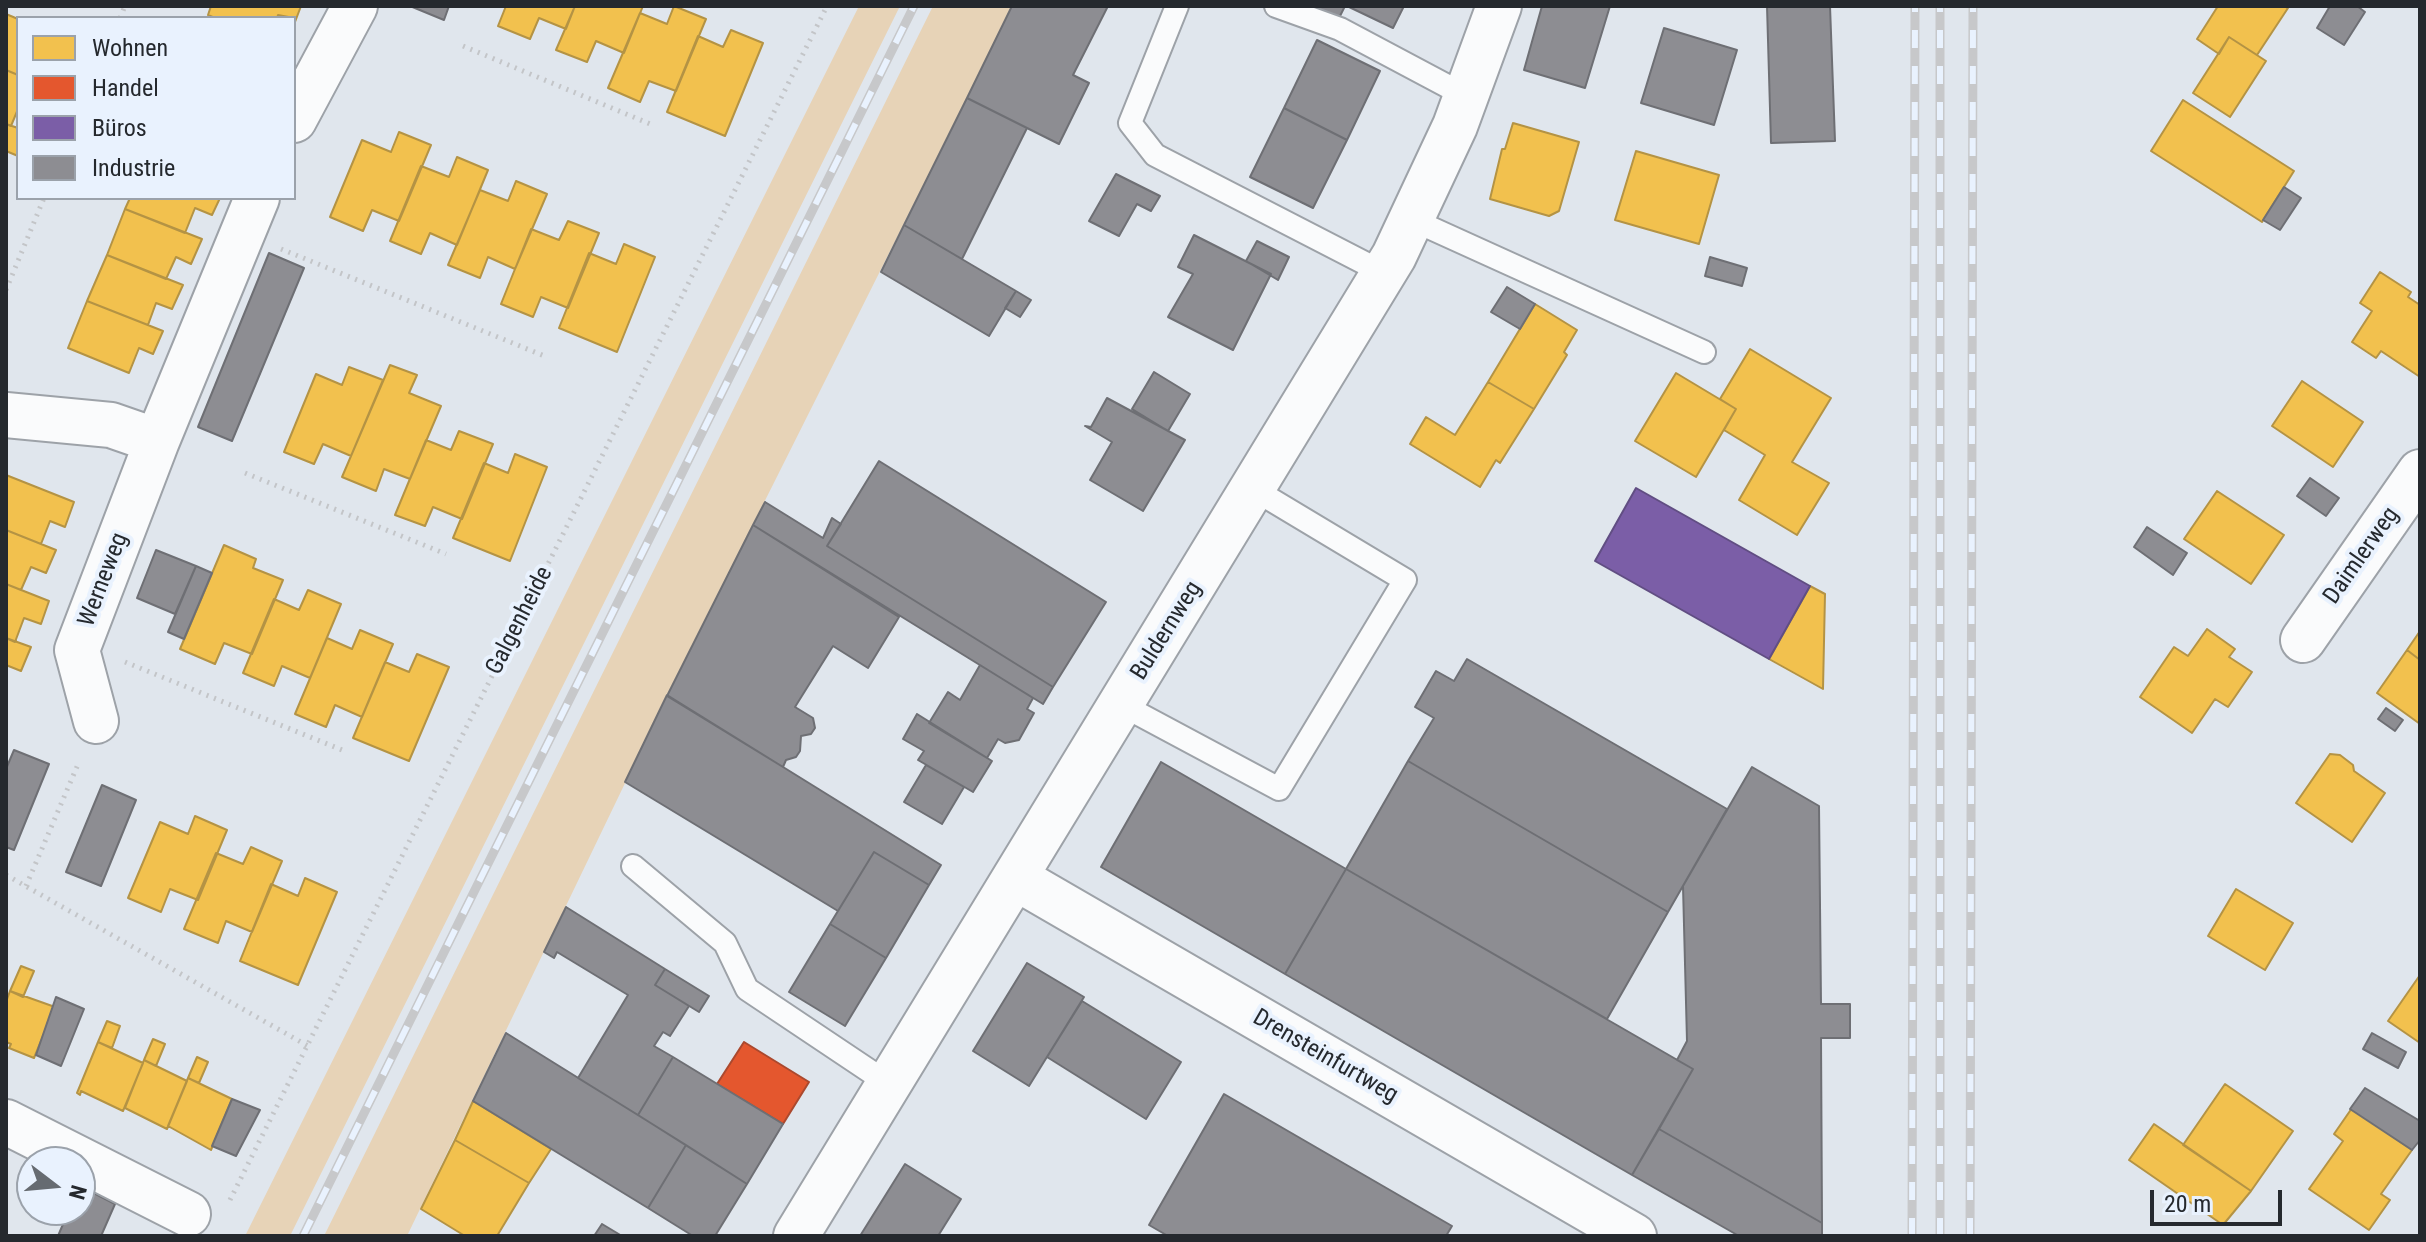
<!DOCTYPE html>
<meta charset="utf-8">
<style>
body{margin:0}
#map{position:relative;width:2426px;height:1242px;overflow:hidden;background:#e0e6ed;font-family:"Roboto Condensed",sans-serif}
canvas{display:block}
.frame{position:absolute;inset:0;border:8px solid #25292e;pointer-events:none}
.legend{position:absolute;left:16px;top:16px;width:280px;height:184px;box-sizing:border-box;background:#e9f2fe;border:2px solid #9ba2ab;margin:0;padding:10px 14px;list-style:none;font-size:24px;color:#25292e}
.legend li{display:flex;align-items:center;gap:16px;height:40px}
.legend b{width:40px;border:2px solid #9ba2ab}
.north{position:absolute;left:16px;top:1146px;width:80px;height:80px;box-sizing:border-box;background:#e9f2fe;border:2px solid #9ba2ab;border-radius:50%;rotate:106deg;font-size:22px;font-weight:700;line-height:32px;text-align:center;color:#25292e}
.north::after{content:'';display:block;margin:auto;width:28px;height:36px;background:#666b71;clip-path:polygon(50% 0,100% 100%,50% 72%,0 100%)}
.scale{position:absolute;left:2150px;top:1190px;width:132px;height:36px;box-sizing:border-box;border:4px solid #25292e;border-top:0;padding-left:10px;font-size:24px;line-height:28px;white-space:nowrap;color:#25292e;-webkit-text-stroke:6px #e9f2fe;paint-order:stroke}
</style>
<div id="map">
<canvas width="2426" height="1242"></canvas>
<div class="frame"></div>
<ul class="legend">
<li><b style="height:22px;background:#f2c14e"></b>Wohnen</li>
<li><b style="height:22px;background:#e4572e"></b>Handel</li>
<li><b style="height:22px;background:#7b5ea7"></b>Büros</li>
<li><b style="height:22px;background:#8d8d92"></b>Industrie</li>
</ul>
<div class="north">N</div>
<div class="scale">20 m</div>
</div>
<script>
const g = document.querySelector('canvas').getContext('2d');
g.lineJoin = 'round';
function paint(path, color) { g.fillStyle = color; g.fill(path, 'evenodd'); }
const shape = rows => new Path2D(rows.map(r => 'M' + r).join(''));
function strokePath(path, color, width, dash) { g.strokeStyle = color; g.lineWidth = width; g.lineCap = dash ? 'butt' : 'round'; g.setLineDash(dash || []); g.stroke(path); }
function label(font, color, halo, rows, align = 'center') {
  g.font = font + ' "Roboto Condensed",sans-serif'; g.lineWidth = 8; g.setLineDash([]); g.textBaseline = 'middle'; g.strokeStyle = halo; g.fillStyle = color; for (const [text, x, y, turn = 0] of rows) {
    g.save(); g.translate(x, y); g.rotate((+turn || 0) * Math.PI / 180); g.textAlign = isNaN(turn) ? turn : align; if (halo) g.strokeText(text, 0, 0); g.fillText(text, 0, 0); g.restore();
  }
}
const green = shape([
 [859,6,900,6,290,1236,245,1236],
 [933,6,1013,6,667,696,407,1236,324,1236]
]);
const homes = shape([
 [211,6,301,6,295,22,294,18,278,15,277,18,215,18,208,15,211,6],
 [506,6,575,6,566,29,539,18,530,39,498,26,506,6],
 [575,6,643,6,624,53,596,41,587,62,556,50,575,6],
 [674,6,706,19,676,91,649,81,640,102,608,88,640,13,667,24,674,6],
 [2218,6,2284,6,2288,8,2257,55,2229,37,2219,54,2197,39,2218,6],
 [6,14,18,19,18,75,6,70,6,14],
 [731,30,763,43,725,136,667,112,698,36,723,47,731,30],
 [2229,37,2266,61,2230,117,2193,93,2229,37],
 [6,70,18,75,18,109,11,126,6,124,6,70],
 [2183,100,2294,171,2262,222,2151,151,2183,100],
 [1513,123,1579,142,1559,211,1549,216,1490,199,1502,149,1505,149,1513,123],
 [6,124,18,128,18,156,6,151,6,124],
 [399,132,431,145,399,221,372,210,363,231,330,217,362,140,391,152,399,132],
 [1636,151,1719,175,1699,244,1615,220,1636,151],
 [457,157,488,170,457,245,430,233,421,254,390,241,421,166,449,177,457,157],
 [516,181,547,194,515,269,488,257,480,278,448,265,480,190,508,201,516,181],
 [130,198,220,198,212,215,195,208,185,233,125,209,130,198],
 [125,209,202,239,191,264,176,257,166,279,107,255,125,209],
 [568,221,599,233,568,308,541,297,533,317,501,304,531,229,559,240,568,221],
 [624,244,655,257,617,352,559,328,589,253,616,264,624,244],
 [107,255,183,285,172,309,156,303,148,325,87,301,107,255],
 [2380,272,2411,292,2408,297,2420,305,2420,377,2381,351,2376,358,2352,342,2372,311,2360,303,2380,272],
 [87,301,163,331,153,354,139,348,129,373,68,348,87,301],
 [1535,304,1577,330,1564,352,1567,355,1534,409,1488,382,1535,304],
 [1750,349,1831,398,1792,462,1829,483,1797,535,1739,500,1765,455,1724,430,1736,409,1720,399,1750,349],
 [390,365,417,375,409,393,441,406,410,479,384,469,376,491,342,477,390,365],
 [349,367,383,380,351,456,323,444,314,464,284,452,316,374,342,385,349,367],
 [1676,373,1736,409,1696,477,1635,441,1676,373],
 [2302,381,2363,422,2333,467,2272,426,2302,381],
 [1488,382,1534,409,1500,463,1496,460,1480,487,1410,444,1426,417,1455,435,1488,382],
 [459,431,493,444,462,519,433,507,425,526,395,515,426,440,451,450,459,431],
 [515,454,547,467,510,561,453,538,484,463,508,473,515,454],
 [6,475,74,502,65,527,50,521,41,544,6,530,6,475],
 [2217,491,2284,535,2251,584,2184,539,2217,491],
 [6,530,56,550,46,573,31,567,21,590,6,584,6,530],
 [224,545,256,559,253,568,283,580,252,654,224,643,215,664,180,649,224,545],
 [6,584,49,601,41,624,24,618,15,642,6,638,6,584],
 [1810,586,1825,594,1823,689,1769,659,1810,586],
 [308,590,341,604,310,678,282,666,274,686,243,673,274,599,299,610,308,590],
 [2207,629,2235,649,2229,657,2252,672,2228,707,2215,699,2192,733,2140,697,2174,647,2188,656,2207,629],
 [360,630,393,644,362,717,335,705,326,727,295,714,327,638,352,649,360,630],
 [2420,631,2420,660,2407,650,2420,631],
 [6,638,31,647,21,671,6,665,6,638],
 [2407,650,2420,660,2420,724,2377,693,2407,650],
 [417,654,449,667,409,761,353,738,385,662,409,672,417,654],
 [2330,754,2340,755,2353,765,2354,771,2385,793,2352,842,2296,803,2330,754],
 [195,816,227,830,198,900,170,889,161,912,128,898,160,822,188,834,195,816],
 [251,847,282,861,252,932,226,921,218,943,184,929,216,853,243,864,251,847],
 [305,878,337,892,298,985,240,961,271,884,298,896,305,878],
 [2236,889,2293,923,2265,970,2208,936,2236,889],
 [21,966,34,971,23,997,10,991,21,966],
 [2420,975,2420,1043,2388,1021,2420,975],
 [10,991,55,1007,34,1058,9,1048,11,1044,6,1042,6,1002,10,991],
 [107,1021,120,1026,112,1048,98,1042,107,1021],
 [153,1039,165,1044,156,1066,144,1060,153,1039],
 [98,1042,143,1063,123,1111,81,1091,80,1095,77,1093,98,1042],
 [197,1057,208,1062,199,1083,188,1078,197,1057],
 [144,1060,187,1081,167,1129,125,1108,144,1060],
 [188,1078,232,1099,211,1150,168,1126,188,1078],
 [2225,1084,2293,1131,2251,1191,2183,1145,2225,1084],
 [473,1101,551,1149,529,1183,455,1140,473,1101],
 [2352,1108,2412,1150,2381,1194,2390,1200,2369,1230,2309,1189,2343,1141,2334,1134,2352,1108],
 [2154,1124,2251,1191,2223,1225,2129,1160,2154,1124],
 [455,1140,529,1183,497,1236,465,1236,421,1209,455,1140]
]);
const shops = shape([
 [744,1042,809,1082,783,1124,717,1084,744,1042]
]);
const offices = shape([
 [1636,488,1810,586,1769,659,1595,561,1636,488]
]);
const industry = shape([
 [410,6,449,6,444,20,410,6],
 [1012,6,1108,6,1073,75,1089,83,1059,144,967,98,1012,6],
 [1304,6,1345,6,1337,22,1304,6],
 [1347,6,1404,6,1393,28,1347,6],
 [1542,6,1610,6,1585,88,1524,70,1542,6],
 [1767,6,1830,6,1835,141,1771,143,1767,6],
 [2330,6,2357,6,2365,12,2344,45,2317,28,2330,6],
 [1664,28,1737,50,1714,125,1641,103,1664,28],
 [1317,40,1380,71,1347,140,1284,108,1317,40],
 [967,98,1027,128,962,259,904,225,967,98],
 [1284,108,1347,140,1313,208,1250,177,1284,108],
 [1116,174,1160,196,1151,211,1137,204,1119,236,1089,221,1116,174],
 [2284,187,2301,198,2280,230,2263,220,2284,187],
 [904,225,1016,291,989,336,881,272,904,225],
 [1194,235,1271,274,1233,350,1168,317,1193,274,1178,267,1194,235],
 [1257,241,1289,257,1278,280,1246,261,1257,241],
 [269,253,304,268,232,441,198,427,269,253],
 [1710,257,1747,268,1742,286,1705,276,1710,257],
 [1507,287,1535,304,1520,329,1491,312,1507,287],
 [1016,291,1031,300,1020,317,1005,308,1016,291],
 [1154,372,1190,394,1168,431,1132,409,1154,372],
 [1107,398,1185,440,1143,511,1090,480,1112,442,1085,426,1091,427,1107,398],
 [879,461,1106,602,1053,687,827,546,879,461],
 [2310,478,2339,498,2326,516,2297,496,2310,478],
 [765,502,823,538,832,518,841,524,827,546,1053,687,1043,704,753,525,765,502],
 [753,525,899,617,868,668,833,646,795,707,813,718,815,728,811,734,801,736,800,751,796,757,786,760,783,767,667,696,753,525],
 [2147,527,2187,553,2173,575,2134,547,2147,527],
 [156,550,196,566,175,614,137,598,156,550],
 [196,566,212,573,184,639,168,632,196,566],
 [1467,659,1727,809,1668,912,1408,761,1434,718,1415,707,1436,671,1454,681,1467,659],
 [980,665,1033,698,1027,709,1034,713,1019,740,1005,743,998,739,987,758,929,723,948,692,960,700,980,665],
 [667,695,941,865,929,885,874,852,838,911,625,782,667,695],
 [2386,708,2403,720,2395,731,2378,719,2386,708],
 [917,714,992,761,973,792,918,760,924,751,903,739,917,714],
 [14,750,49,764,14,850,6,847,6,769,14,750],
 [1408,761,1668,912,1607,1019,1346,869,1408,761],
 [1161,762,1346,869,1285,974,1101,867,1161,762],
 [926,765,964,787,942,824,904,802,926,765],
 [1752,767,1819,806,1821,1004,1850,1004,1850,1038,1821,1038,1822,1223,1659,1129,1693,1069,1677,1060,1687,1041,1683,886,1752,767],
 [102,785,136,800,101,886,66,872,102,785],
 [874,852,929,885,886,958,830,924,874,852],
 [1346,869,1693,1069,1632,1175,1285,974,1346,869],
 [566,907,665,969,655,985,689,1006,670,1036,663,1032,654,1046,673,1057,638,1115,578,1078,628,995,557,952,554,958,544,952,566,907],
 [830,924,886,958,845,1026,789,992,830,924],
 [1027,963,1084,997,1029,1086,973,1051,1027,963],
 [665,969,709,996,699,1012,655,985,665,969],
 [56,997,84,1009,61,1066,36,1055,56,997],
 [1082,1001,1181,1062,1146,1119,1047,1057,1082,1001],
 [506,1033,686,1145,648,1208,473,1101,506,1033],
 [2372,1033,2406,1052,2398,1068,2363,1049,2372,1033],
 [673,1057,783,1124,747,1184,638,1115,673,1057],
 [2365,1088,2420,1121,2420,1140,2412,1150,2350,1109,2365,1088],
 [1224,1094,1452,1226,1446,1236,1168,1236,1149,1225,1224,1094],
 [232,1099,260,1110,236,1156,212,1146,232,1099],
 [1659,1129,1822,1223,1822,1236,1739,1236,1632,1175,1659,1129],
 [686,1145,747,1184,715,1236,693,1236,648,1208,686,1145],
 [905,1164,961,1199,938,1236,860,1236,905,1164],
 [80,1186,115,1204,101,1236,58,1236,69,1210,80,1210,80,1186],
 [602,1224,622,1236,594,1236,602,1224]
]);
const path = shape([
 [120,18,125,6],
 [463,46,655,126],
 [281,249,547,357],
 [6,290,44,198],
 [245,473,446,554],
 [125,662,347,752],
 [6,875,308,1046],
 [26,886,79,762],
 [230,1200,827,6]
]);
const lane = shape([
 [1177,6,1130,123,1155,155,1384,273],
 [1276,6,1340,29,1466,96],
 [1413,220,1704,352],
 [1122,705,1279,789,1405,580,1255,490],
 [633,866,725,943,747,989,889,1084]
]);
const street = shape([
 [294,120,355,6],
 [6,415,111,425,157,441],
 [2303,640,2420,472],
 [96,721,77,650,157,441,257,198],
 [1016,878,1634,1236],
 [6,1122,188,1214],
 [796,1236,1394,256,1455,126,1499,6]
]);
const rail = shape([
 [303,1236,914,6],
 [1912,1236,1915,6],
 [1940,1236,1940,6],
 [1970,1236,1973,6]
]);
const streetNames = [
 ["Daimlerweg",2362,556,-55],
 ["Werneweg",104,580,-69],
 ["Galgenheide",520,621,-63],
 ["Buldernweg",1167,631,-58],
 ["Drensteinfurtweg",1325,1057,30]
];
paint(green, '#e7d3b7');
paint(homes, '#f2c14e');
strokePath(homes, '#b49344', 2);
paint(shops, '#e4572e');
strokePath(shops, '#ab492e', 2);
paint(offices, '#7b5ea7');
strokePath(offices, '#614e83', 2);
paint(industry, '#8d8d92');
strokePath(industry, '#6e6f74', 2);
strokePath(lane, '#9da2a8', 26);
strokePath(street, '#9da2a8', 48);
strokePath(path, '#c3c5c8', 5, [2, 6]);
strokePath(lane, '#fafbfc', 22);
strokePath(street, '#fafbfc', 44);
strokePath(rail, '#c7c8ca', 9);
strokePath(rail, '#e9f2fe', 6, [18]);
label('24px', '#25292e', '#e9f2fe', streetNames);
</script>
